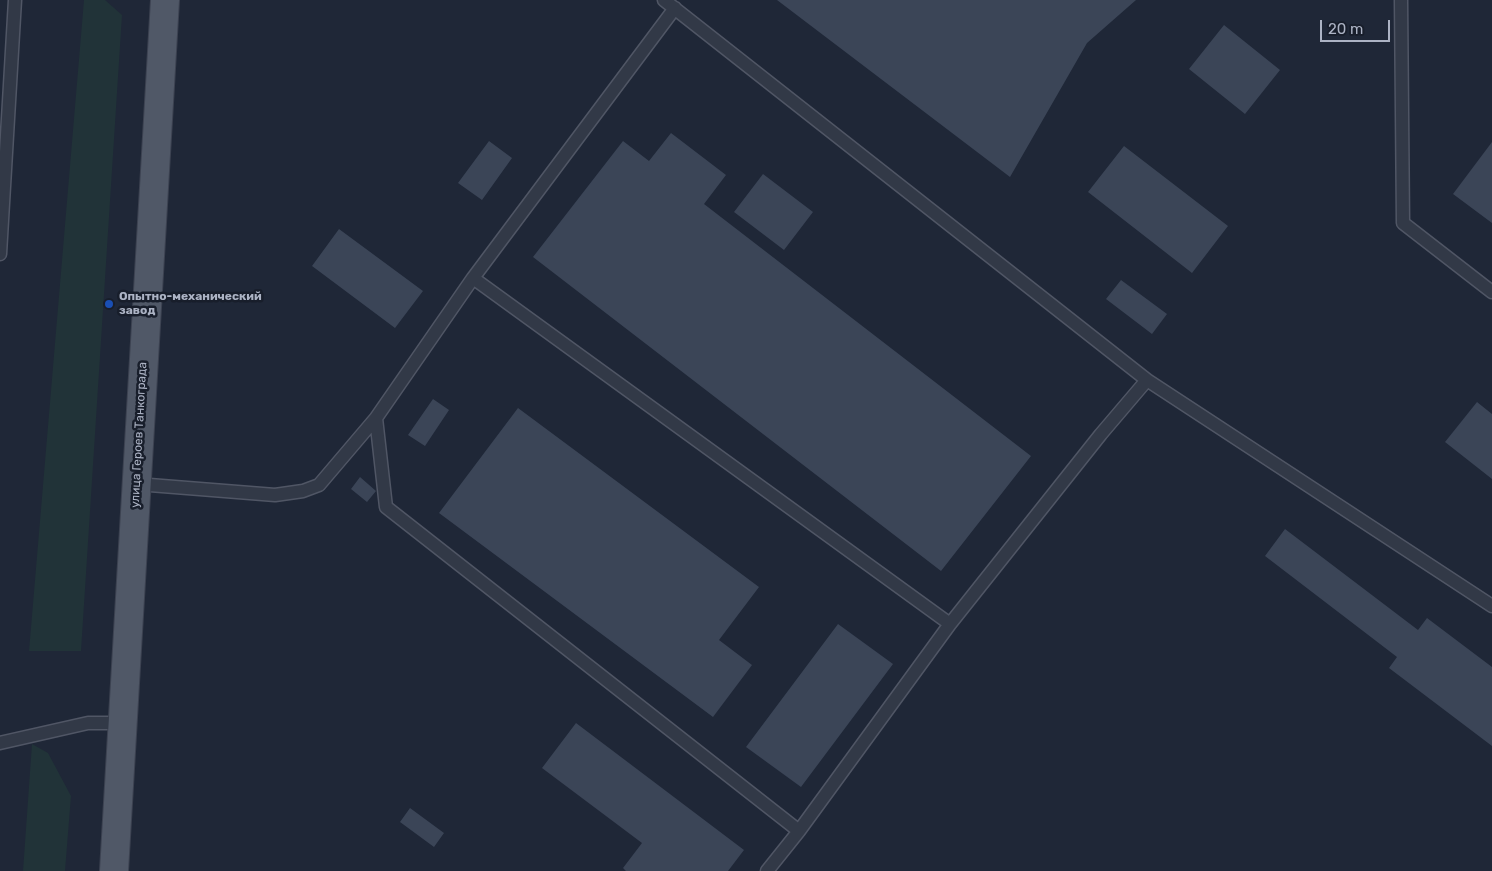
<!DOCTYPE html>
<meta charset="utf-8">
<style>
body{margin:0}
#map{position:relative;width:1492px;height:871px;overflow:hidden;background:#1f2737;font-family:Rubik,sans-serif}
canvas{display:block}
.scale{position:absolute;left:1320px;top:20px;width:70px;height:22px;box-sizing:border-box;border:2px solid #acb3c4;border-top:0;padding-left:6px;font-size:15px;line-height:18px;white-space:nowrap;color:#acb3c4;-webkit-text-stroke:4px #181e2b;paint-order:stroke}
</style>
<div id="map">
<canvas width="1492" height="871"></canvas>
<div class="scale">20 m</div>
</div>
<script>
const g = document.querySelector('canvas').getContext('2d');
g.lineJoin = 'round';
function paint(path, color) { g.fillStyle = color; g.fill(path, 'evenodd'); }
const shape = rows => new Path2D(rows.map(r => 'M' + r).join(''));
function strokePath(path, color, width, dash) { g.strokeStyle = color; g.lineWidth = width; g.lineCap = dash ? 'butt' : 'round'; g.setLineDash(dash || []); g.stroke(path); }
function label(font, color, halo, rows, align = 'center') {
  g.font = font + ' Rubik,sans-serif'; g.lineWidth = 5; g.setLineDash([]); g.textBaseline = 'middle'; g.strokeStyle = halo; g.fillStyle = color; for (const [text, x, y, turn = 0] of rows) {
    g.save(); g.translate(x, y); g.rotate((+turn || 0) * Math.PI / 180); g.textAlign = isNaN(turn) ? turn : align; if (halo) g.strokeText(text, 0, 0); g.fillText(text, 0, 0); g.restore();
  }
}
const green = shape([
 [84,0,105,0,122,15,81,651,29,651],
 [32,744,48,753,71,796,65,871,23,871]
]);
const building = shape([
 [777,0,1136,0,1087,43,1010,177],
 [1224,25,1280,70,1245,114,1189,69],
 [671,133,726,175,704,204,1031,456,941,571,533,257,623,141,649,161],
 [489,141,512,158,482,200,458,183],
 [1492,142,1492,223,1453,194],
 [1124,146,1228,226,1192,273,1088,192],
 [763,174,813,212,784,250,734,212],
 [339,229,423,291,395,328,312,266],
 [1121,280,1167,314,1152,334,1106,299],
 [433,399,449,410,425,446,408,435],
 [1477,402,1492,414,1492,479,1445,442],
 [518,408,759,587,719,640,752,665,713,717,439,513],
 [360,477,376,491,367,502,351,489],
 [1285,529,1418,630,1427,618,1492,667,1492,746,1389,668,1397,657,1265,556],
 [838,624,893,664,801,787,746,747],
 [576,723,744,850,728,871,626,871,623,868,642,843,542,768],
 [410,808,444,833,434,847,400,822]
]);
const lane = shape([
 [664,0,1147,380,1101,434,950,624,799,831,767,871],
 [1401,0,1403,223,1492,292],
 [675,8,473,278,376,418,386,507,799,831],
 [0,254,15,0],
 [473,278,950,624],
 [1147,380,1492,606],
 [137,484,275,495,303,491,319,485,376,418],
 [0,743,88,723,122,723]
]);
const primary = shape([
 [114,871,165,0]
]);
const markers = [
 [109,304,5,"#1a4fb4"]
];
const poiNames = [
 ["Опытно-механический",119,297],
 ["завод",119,311]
];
const streetNames = [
 ["улица Героев Танкограда",139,435,-87]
];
paint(green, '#213338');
paint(building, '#3b4557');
strokePath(lane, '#505665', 15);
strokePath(primary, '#3c4251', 30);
strokePath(lane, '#323947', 12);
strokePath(primary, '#505867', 28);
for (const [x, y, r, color] of markers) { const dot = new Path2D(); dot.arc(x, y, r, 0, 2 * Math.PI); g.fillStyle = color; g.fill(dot); strokePath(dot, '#181e2b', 2); }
label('bold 12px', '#acb3c4', '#181e2b', poiNames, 'left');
label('12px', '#acb3c4', '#181e2b', streetNames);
</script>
